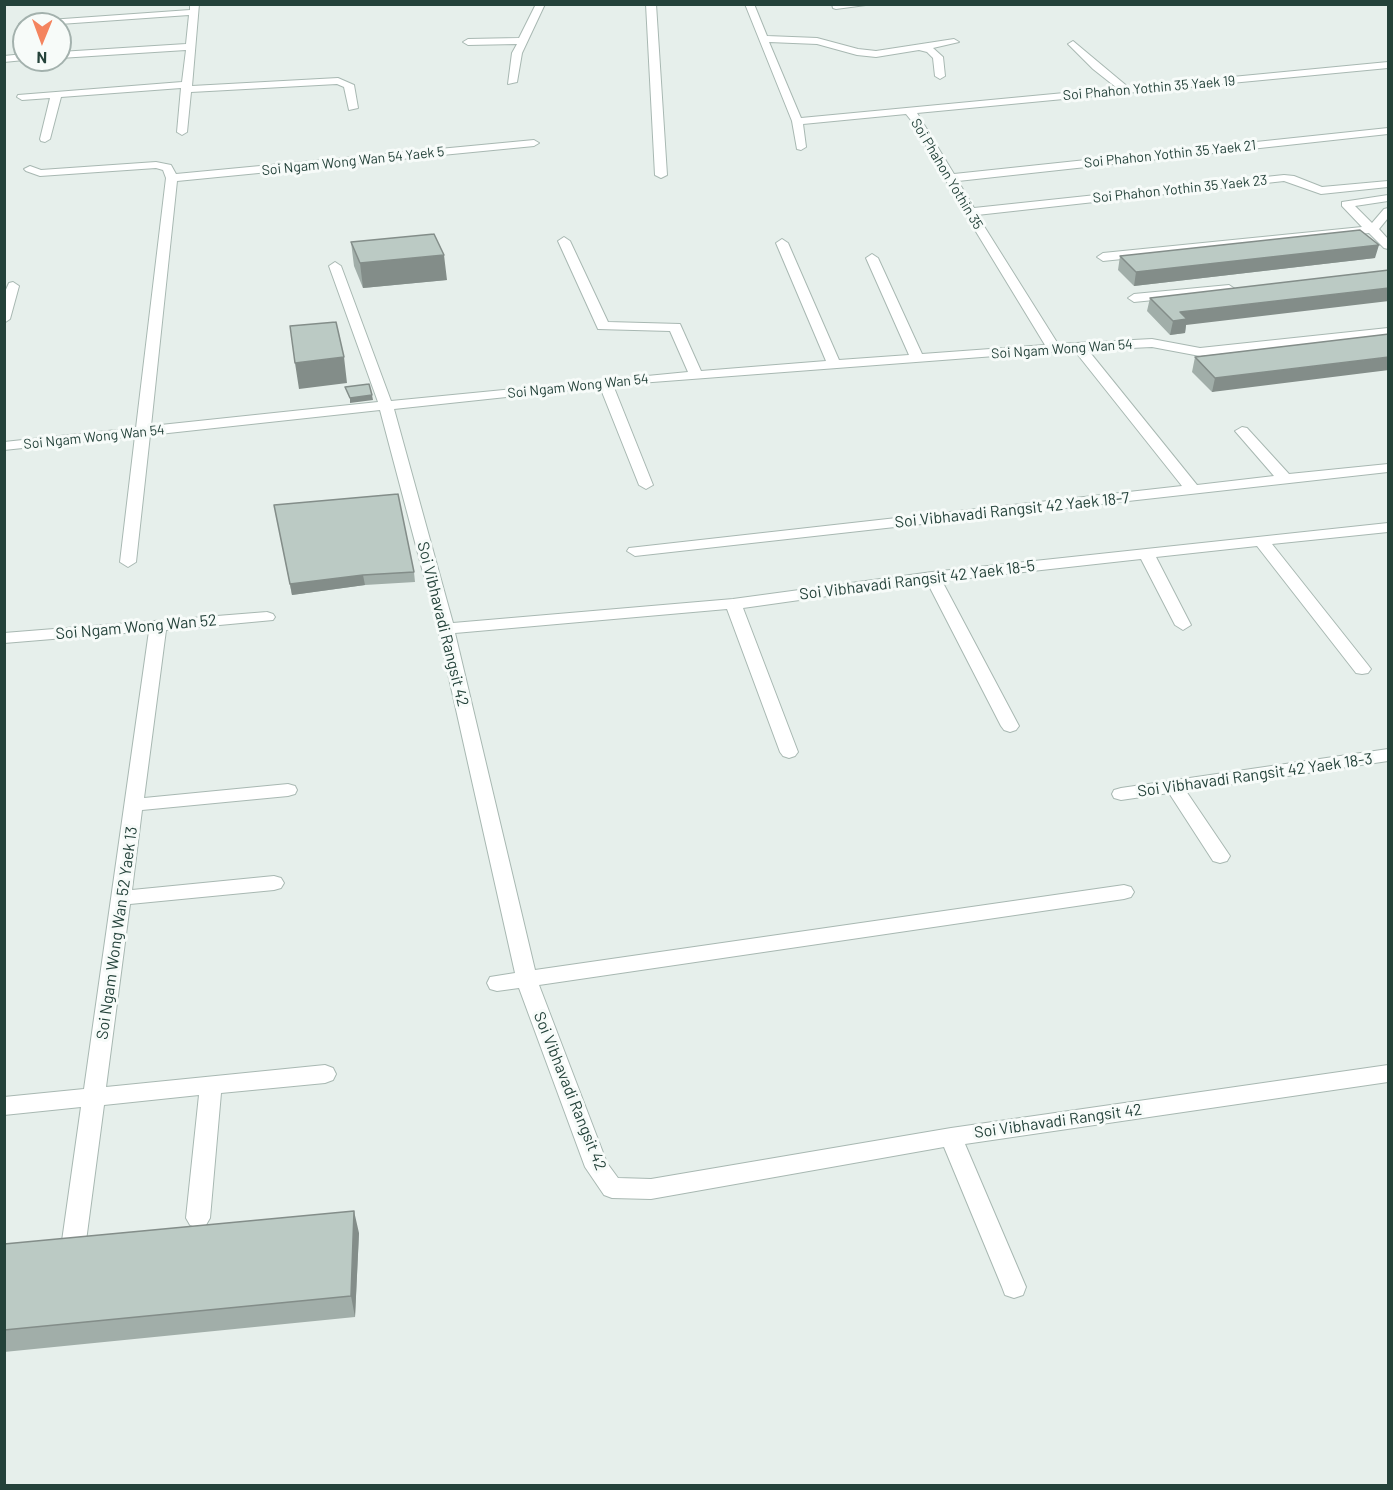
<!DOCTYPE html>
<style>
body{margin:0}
#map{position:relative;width:1393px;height:1490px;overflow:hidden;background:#e6efeb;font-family:Barlow,sans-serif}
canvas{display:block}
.frame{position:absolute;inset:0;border:6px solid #24423a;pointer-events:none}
.north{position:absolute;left:12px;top:12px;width:60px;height:60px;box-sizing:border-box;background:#f7fbf9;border:2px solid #a3b1ad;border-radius:50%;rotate:181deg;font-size:16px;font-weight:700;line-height:24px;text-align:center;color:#24423a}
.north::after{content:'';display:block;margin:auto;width:21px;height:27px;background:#f4845f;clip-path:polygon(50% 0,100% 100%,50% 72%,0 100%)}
</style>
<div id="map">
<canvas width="1393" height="1490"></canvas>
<div class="frame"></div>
<div class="north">N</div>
</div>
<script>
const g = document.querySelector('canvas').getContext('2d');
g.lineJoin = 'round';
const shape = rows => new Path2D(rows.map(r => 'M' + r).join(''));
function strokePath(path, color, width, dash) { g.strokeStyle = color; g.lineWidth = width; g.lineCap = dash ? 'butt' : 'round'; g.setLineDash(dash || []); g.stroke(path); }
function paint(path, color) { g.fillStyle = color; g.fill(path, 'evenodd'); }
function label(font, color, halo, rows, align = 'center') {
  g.font = font + ' Barlow,sans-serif'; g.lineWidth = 6; g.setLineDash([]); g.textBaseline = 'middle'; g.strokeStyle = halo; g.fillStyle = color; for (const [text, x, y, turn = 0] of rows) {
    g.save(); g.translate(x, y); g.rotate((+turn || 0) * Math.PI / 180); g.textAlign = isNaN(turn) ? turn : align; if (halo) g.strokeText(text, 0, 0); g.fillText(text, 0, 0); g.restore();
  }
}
const minor = shape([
 [190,4,199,4,192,86,338,78,354,85,358,108,349,110,344,87,337,84,191,92,187,132,182,135,177,132,181,88,61,97,50,139,45,142,41,141,40,139,50,98,22,100,17,97,18,95,182,82,186,50,60,58,60,52,186,44,189,15,60,24,24,24,24,27,19,24,21,22,190,10,190,4],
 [536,4,545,4,522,53,517,82,508,84,512,53,517,44,468,45,463,42,468,39,519,38,536,4],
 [646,4,656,4,667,175,661,178,655,175,646,4],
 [745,4,754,4,767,36,817,38,858,49,876,51,954,39,959,42,933,48,943,57,945,76,940,79,935,76,933,58,927,52,919,50,876,57,857,55,817,44,769,42,801,118,1117,88,1093,69,1068,44,1073,41,1128,87,1388,62,1388,68,917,113,954,174,1388,128,1388,134,958,181,974,208,1284,175,1294,176,1322,187,1388,181,1388,187,1321,194,1284,181,977,215,1058,344,1152,339,1200,348,1388,328,1388,336,1200,356,1152,347,1088,350,1197,485,1274,476,1235,431,1242,427,1247,428,1289,474,1388,464,1388,472,635,556,627,551,629,548,1182,486,1074,350,613,385,653,485,646,489,639,485,600,387,394,409,453,623,733,599,932,572,1388,523,1388,532,1272,544,1368,665,1371,669,1368,673,1362,674,1356,673,1257,546,1156,557,1191,625,1183,630,1175,625,1141,559,942,581,1019,726,1016,730,1010,732,1004,730,1001,726,927,582,743,608,798,752,795,756,789,758,783,756,780,752,727,609,455,633,535,970,1124,885,1131,887,1134,892,1131,897,1124,899,539,985,607,1163,618,1178,651,1179,951,1128,1388,1065,1388,1082,965,1144,1026,1287,1023,1295,1014,1298,1005,1295,1002,1287,944,1147,651,1199,612,1198,604,1195,585,1167,519,988,497,991,490,989,487,983,490,977,515,973,438,629,380,410,150,435,136,562,128,567,120,562,135,436,4,450,4,442,136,428,166,178,163,170,156,168,40,176,26,171,24,169,30,166,41,170,156,162,171,165,176,174,534,140,539,143,534,146,177,181,151,426,378,402,329,266,335,262,341,266,391,401,688,372,670,331,598,329,558,241,564,237,570,241,608,322,680,324,701,371,826,361,776,243,782,239,788,243,839,360,909,355,866,258,872,254,878,258,922,354,1045,345,964,212,914,124,906,114,803,124,806,147,801,150,797,149,792,121,745,4],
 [832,4,873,4,836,9,833,8,832,4],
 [24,54,24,60,4,62,4,56,24,54],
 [1388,195,1388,201,1355,206,1372,223,1384,209,1388,208,1388,218,1379,229,1388,239,1388,249,1384,248,1369,233,1103,261,1097,257,1103,253,1362,227,1342,206,1342,202,1388,195],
 [13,282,19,286,10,319,4,323,4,294,9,283,13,282],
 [1229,285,1235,289,1233,292,1134,302,1128,298,1134,294,1229,285],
 [267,612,273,614,275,617,273,620,166,630,144,798,288,784,295,786,297,790,295,794,288,796,142,810,132,890,274,876,281,878,284,883,281,888,274,890,130,904,106,1087,325,1065,333,1068,336,1074,333,1080,325,1083,221,1093,210,1218,206,1225,198,1228,190,1225,186,1218,199,1095,104,1105,86,1241,82,1248,74,1251,66,1248,62,1241,81,1107,4,1115,4,1097,84,1089,149,631,4,643,4,633,267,612],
 [1388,749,1388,761,1186,791,1230,856,1227,861,1220,863,1213,861,1169,793,1121,800,1114,798,1112,794,1114,790,1121,788,1388,749]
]);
const wall = shape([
 [351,242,447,280,363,288,354,266],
 [1120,256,1375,258,1134,286,1118,270],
 [1150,298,1186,325,1185,333,1170,335,1147,311],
 [1389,334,1212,392,1192,372,1195,357],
 [274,505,414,572,415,582,365,585,292,595],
 [359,1233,355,1317,4,1352,4,1244]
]);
const shadedWall = shape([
 [1379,245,1375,258,1134,286,1136,272],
 [444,255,447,280,363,288,360,263],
 [1389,288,1389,301,1186,325,1185,333,1170,335,1173,321,1180,312],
 [344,357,347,383,299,389,295,363],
 [1389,357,1389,370,1212,392,1215,378],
 [372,395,373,400,350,403,350,398],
 [363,575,365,585,292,595,290,584],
 [354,1211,359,1233,355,1317,351,1296]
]);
const building = shape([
 [1360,230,1379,245,1136,272,1120,256,1360,230],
 [434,234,444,255,360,263,351,242,434,234],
 [1389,270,1389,288,1180,312,1187,319,1173,321,1150,298,1389,270],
 [336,322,344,357,295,363,290,326,336,322],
 [1389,334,1389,357,1215,378,1195,357,1389,334],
 [369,384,372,395,350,398,345,387,369,384],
 [398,494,414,572,363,575,290,584,274,505,398,494],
 [354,1211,351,1296,4,1330,4,1244,354,1211]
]);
const farStreetnames = [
 ["Soi Phahon Yothin 35 Yaek 19",1149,88,-5],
 ["Soi Phahon Yothin 35 Yaek 21",1170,154,-6],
 ["Soi Ngam Wong Wan 54 Yaek 5",353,161,-6],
 ["Soi Phahon Yothin 35",947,174,59],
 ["Soi Phahon Yothin 35 Yaek 23",1180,189,-6],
 ["Soi Ngam Wong Wan 54",1062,349,-4],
 ["Soi Ngam Wong Wan 54",578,386,-6],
 ["Soi Ngam Wong Wan 54",94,437,-6]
];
const streetNames = [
 ["Soi Vibhavadi Rangsit 42 Yaek 18-7",1012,510,-6],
 ["Soi Vibhavadi Rangsit 42 Yaek 18-5",917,580,-7],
 ["Soi Vibhavadi Rangsit 42",443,624,76],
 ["Soi Ngam Wong Wan 52",136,627,-5],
 ["Soi Vibhavadi Rangsit 42 Yaek 18-3",1255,775,-8],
 ["Soi Ngam Wong Wan 52 Yaek 13",117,933,-82],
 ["Soi Vibhavadi Rangsit 42",570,1091,68],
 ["Soi Vibhavadi Rangsit 42",1058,1121,-8]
];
strokePath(minor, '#a8b8b2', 2);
paint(minor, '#fff');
paint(wall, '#a1aea9');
paint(shadedWall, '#838d89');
paint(building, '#bbcac4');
strokePath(building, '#838d89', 1.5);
label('14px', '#24423a', '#f7fbf9', farStreetnames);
label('16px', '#24423a', '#f7fbf9', streetNames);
</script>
